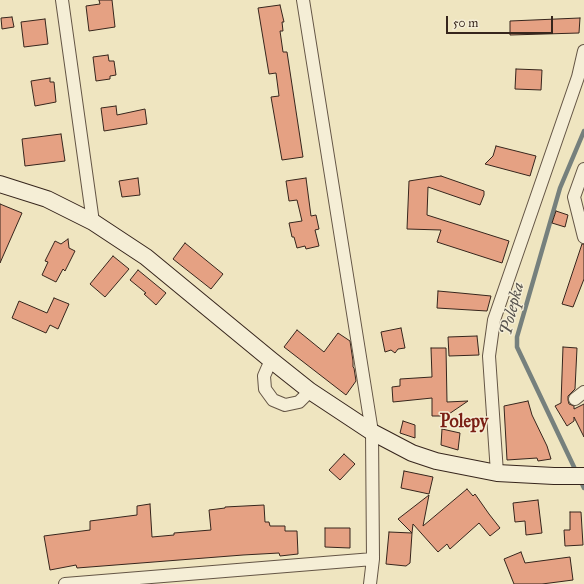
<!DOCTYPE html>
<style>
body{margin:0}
#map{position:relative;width:584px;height:584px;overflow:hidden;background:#efe5c0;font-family:"IM FELL Great Primer",serif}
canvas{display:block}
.scale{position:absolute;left:446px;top:16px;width:107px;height:18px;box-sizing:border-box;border:2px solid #36251c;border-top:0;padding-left:5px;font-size:12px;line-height:14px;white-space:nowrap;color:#36251c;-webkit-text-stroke:3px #f5eed6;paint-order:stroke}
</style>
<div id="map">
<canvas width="584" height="584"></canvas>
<div class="scale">50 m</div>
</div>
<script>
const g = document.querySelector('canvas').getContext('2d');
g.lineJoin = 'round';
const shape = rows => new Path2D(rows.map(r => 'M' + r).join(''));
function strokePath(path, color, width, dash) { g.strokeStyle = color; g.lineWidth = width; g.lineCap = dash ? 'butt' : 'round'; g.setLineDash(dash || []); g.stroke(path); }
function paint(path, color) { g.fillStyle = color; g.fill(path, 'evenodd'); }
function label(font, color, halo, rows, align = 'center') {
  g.font = font + ' "IM FELL Great Primer",serif'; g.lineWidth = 3; g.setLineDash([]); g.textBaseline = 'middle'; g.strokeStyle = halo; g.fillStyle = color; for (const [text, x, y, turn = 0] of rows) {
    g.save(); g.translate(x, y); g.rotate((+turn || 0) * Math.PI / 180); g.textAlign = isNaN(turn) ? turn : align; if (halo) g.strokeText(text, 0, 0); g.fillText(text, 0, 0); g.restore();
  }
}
const stream = shape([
 [584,131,560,188,517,337,517,347,584,488]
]);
const building = shape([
 [99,0,112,0,115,27,89,31,86,6,100,4,99,0],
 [280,5,284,22,282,22,283,31,280,31,283,52,287,52,303,157,282,160,271,97,279,96,276,73,269,74,258,8,280,5],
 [12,17,14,27,2,29,1,18,12,17],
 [580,18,579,33,510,35,510,21,580,18],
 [45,19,48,44,24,47,21,22,45,19],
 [108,55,109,61,114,61,116,75,110,76,110,79,96,81,93,57,108,55],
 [516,69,542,70,541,90,515,89,516,69],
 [50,78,50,82,54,82,56,102,35,106,31,81,50,78],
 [116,106,117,115,145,109,147,124,104,131,101,108,116,106],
 [61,134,65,161,25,166,22,139,61,134],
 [496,146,536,156,530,176,485,164,493,156,496,146],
 [441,176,484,191,484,195,480,205,428,187,427,215,509,241,502,263,437,242,441,230,407,229,409,181,441,176],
 [138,178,140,195,122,197,119,181,138,178],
 [306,178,311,216,316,215,319,229,315,230,319,246,306,249,305,246,297,248,294,237,292,237,289,223,302,221,297,200,289,201,286,181,306,178],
 [0,204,22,213,0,263,0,204],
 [556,211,568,215,565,227,552,223,556,211],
 [68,239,69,248,75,251,65,271,63,269,56,282,42,275,48,262,45,261,55,241,61,244,68,239],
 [185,243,223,274,211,289,173,259,185,243],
 [582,244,584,244,584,279,573,307,562,304,582,244],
 [113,256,129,269,105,297,90,284,113,256],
 [138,270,166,293,156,305,144,294,146,293,130,280,138,270],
 [438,291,460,293,491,296,487,311,437,308,438,291],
 [54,298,69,304,58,329,50,325,46,333,12,318,19,301,47,313,54,298],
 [401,328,405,348,398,349,395,353,391,350,385,352,381,332,401,328],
 [297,330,324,352,338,333,350,341,353,361,353,367,354,368,356,381,346,395,284,347,297,330],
 [477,336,479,355,449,356,448,337,477,336],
 [563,347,577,348,575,389,568,396,568,400,569,404,574,406,574,409,584,404,584,437,574,417,574,421,567,426,555,406,561,403,563,347],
 [431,348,446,348,447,402,468,401,446,416,432,416,432,398,393,402,392,387,400,386,400,379,432,377,431,348],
 [528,401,532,415,547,446,551,459,538,461,537,458,507,460,504,406,528,401],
 [403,421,415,425,415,438,400,433,403,421],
 [442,429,460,433,458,450,441,445,442,429],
 [344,454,355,464,340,480,329,470,344,454],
 [404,471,433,477,429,494,401,488,404,471],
 [467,489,473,496,475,494,489,514,500,528,490,536,479,523,450,549,447,544,438,552,413,524,412,533,398,519,429,495,423,526,467,489],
 [538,500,542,533,526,535,525,521,515,522,513,503,538,500],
 [150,504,152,537,174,535,174,533,211,530,209,510,225,508,225,507,264,505,265,522,269,522,270,526,285,526,285,531,297,531,298,554,280,556,279,553,243,555,77,568,76,565,50,570,44,536,90,530,90,521,137,515,137,506,150,504],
 [570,512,581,512,583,545,565,546,564,530,570,530,570,512],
 [325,528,350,528,350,548,325,547,325,528],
 [389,532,412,533,410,563,406,566,386,564,389,532],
 [521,552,525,563,570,557,573,580,542,584,514,584,504,559,521,552]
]);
const street = shape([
 [62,0,93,222],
 [303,0,372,432,373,559,370,584],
 [584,169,574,197,584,237],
 [271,360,264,376,265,389,273,400,285,405,299,402,310,391],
 [575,399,584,392],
 [497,473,489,356,494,320,578,77,584,51],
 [65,584,373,559]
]);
const secondary = shape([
 [0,184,47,199,93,222,146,257,271,360,310,391,372,432,412,453,436,461,497,473,554,476,584,476]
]);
const waterNames = [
 ["Polepka",513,309,-76]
];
const quarterNames = [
 ["Polepy",464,423]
];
strokePath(stream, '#76807d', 4.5);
paint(building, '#e5a183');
strokePath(building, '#36251c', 1);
strokePath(street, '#645545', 14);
strokePath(secondary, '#36251c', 18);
strokePath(street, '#f5eed6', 12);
strokePath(secondary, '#f5eed6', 16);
label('italic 17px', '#56524d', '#f5eed6', waterNames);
label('bold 18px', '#7a1f14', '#f5eed6', quarterNames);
</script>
